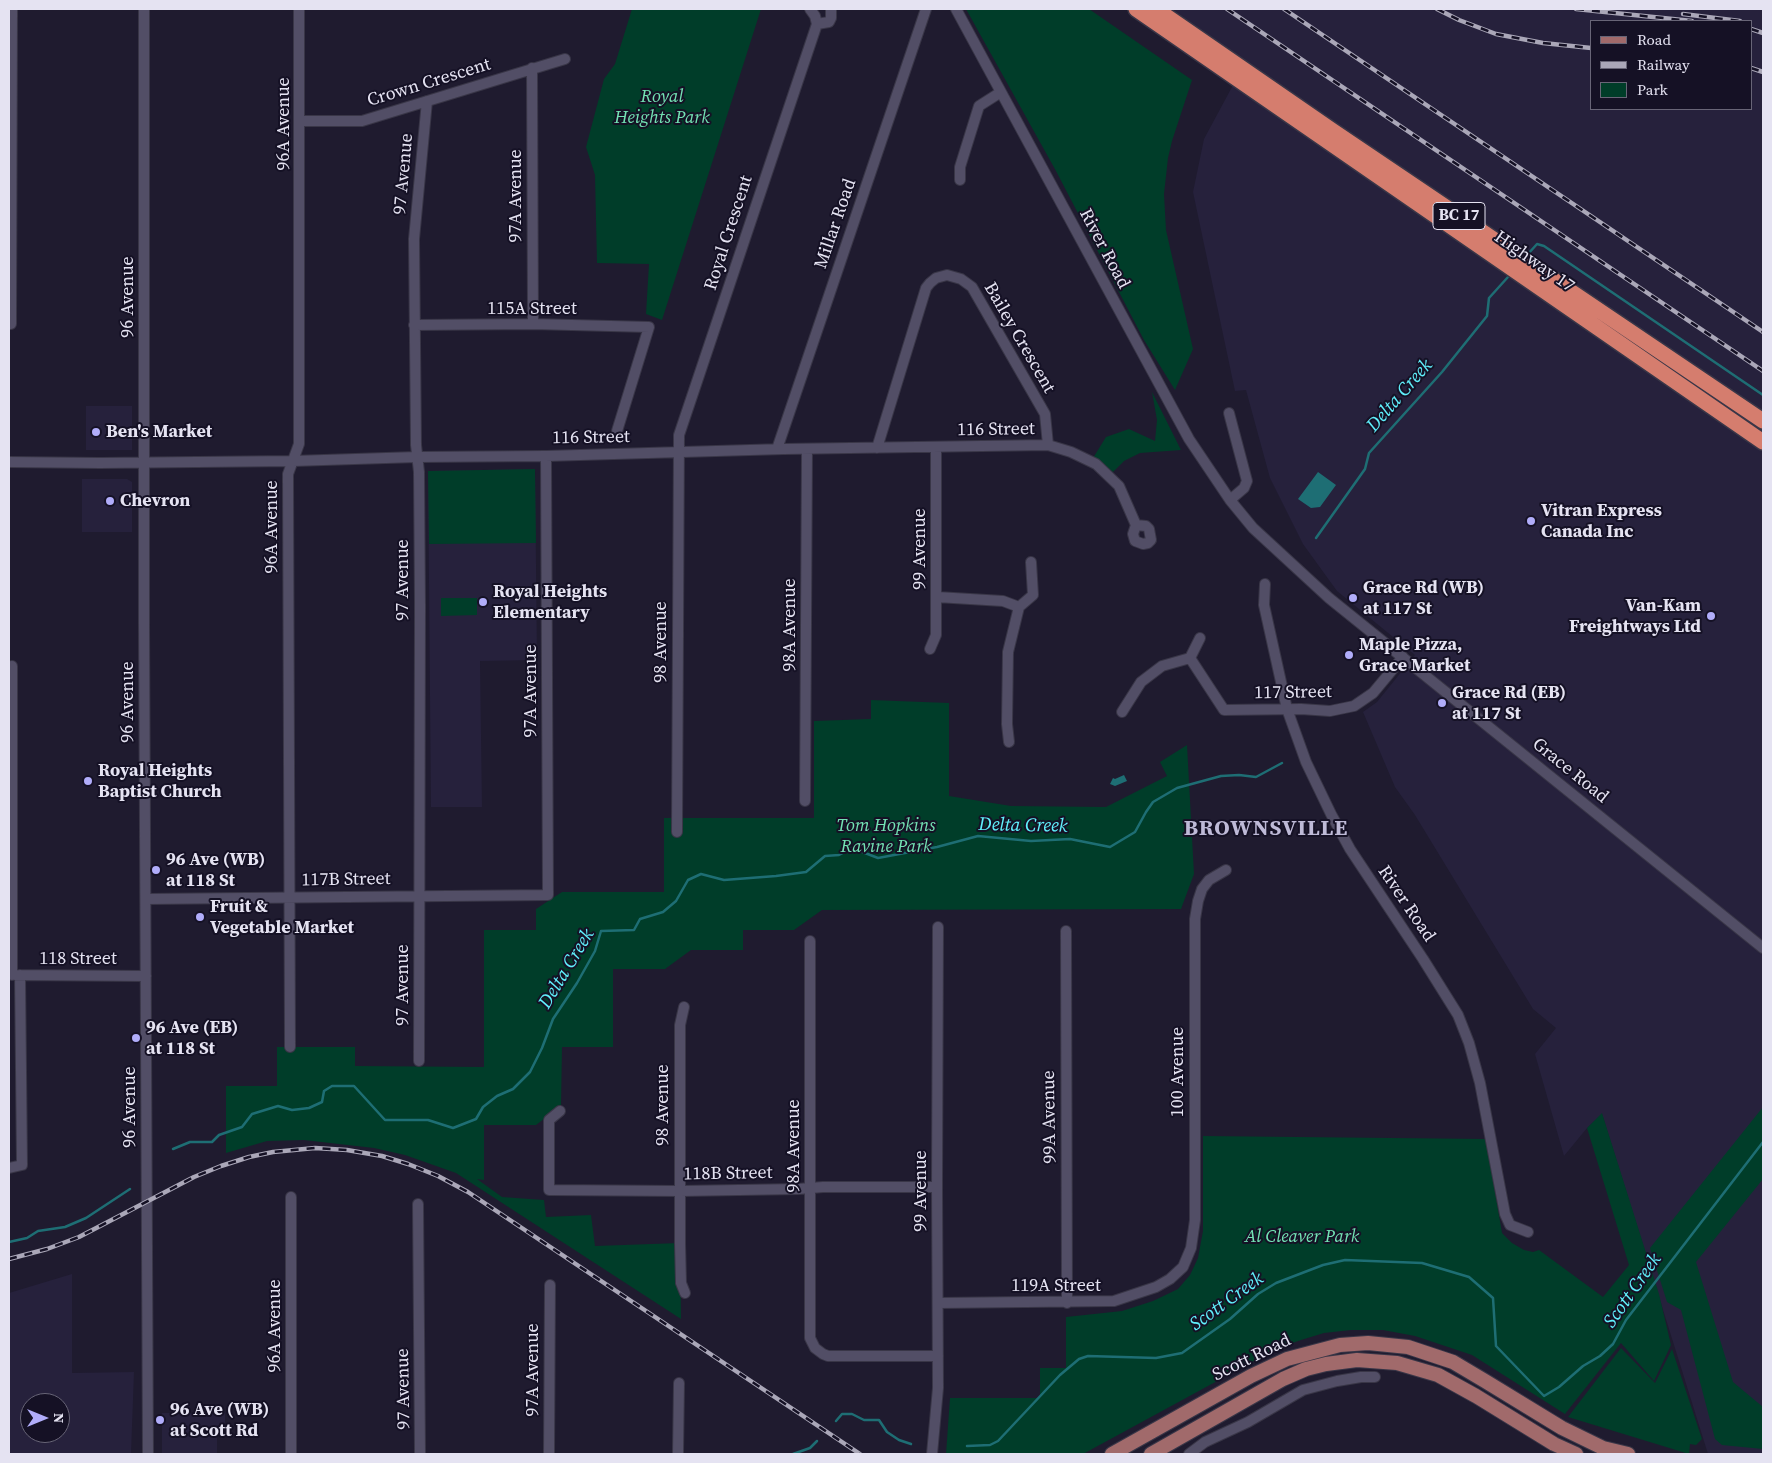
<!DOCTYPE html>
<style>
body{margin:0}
#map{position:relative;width:1772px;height:1463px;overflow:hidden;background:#1f1b2f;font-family:"Source Serif 4",serif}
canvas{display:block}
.frame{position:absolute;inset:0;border:10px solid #e5e3f2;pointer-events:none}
.legend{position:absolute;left:1590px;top:20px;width:162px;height:90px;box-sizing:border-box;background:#151125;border:1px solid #686577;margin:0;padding:6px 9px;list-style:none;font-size:15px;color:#e5e3f2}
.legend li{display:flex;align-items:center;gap:10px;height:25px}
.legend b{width:25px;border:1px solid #686577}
.north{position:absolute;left:20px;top:1393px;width:50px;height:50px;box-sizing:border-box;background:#151125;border:1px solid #686577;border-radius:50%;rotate:90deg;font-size:14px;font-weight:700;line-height:20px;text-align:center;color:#e5e3f2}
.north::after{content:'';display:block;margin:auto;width:18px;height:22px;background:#b1adfa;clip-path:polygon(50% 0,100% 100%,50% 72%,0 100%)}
</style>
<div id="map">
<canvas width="1772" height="1463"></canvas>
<div class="frame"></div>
<ul class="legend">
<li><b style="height:6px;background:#a16a6b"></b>Road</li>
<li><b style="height:6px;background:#aaa7b8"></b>Railway</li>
<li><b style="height:14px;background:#003d29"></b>Park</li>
</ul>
<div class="north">N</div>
</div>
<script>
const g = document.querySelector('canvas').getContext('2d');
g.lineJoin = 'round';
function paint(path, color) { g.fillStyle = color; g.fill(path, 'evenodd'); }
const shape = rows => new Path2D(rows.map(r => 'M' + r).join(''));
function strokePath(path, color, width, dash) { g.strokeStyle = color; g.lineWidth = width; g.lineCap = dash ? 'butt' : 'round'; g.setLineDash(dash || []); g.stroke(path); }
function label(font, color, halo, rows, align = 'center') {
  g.font = font + ' "Source Serif 4",serif'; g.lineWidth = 4; g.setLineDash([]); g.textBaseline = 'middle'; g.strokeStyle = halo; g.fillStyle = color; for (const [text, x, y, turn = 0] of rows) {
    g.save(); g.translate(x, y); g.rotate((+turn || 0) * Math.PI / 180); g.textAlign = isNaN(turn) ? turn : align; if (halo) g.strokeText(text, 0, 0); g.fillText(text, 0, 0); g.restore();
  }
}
const built = shape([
 [1172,9,1763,9,1763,1454,1708,1454,1602,1114,1587,1128,1564,1156,1535,1054,1556,1028,1533,1009,1415,815,1395,787,1363,712,1377,702,1415,655,1337,591,1303,544,1270,478,1246,390,1235,391,1193,192,1204,139,1246,61],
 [1591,21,1751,21,1751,109,1591,109],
 [86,406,132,406,132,450,86,450],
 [535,469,537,660,480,661,482,807,431,807,428,471],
 [82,479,127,479,132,482,132,532,82,532],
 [72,1274,72,1373,134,1372,131,1454,9,1454,9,1293],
 [30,1403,60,1403,60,1433,30,1433],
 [162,1413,225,1413,225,1430,217,1431,217,1454,162,1454]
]);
const green = shape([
 [632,9,761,9,662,320,646,314,649,264,597,263,595,175,586,147,604,79,615,64],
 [966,9,1089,9,1192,80,1172,141,1168,158,1164,194,1166,230,1193,349,1175,390,1144,340,1056,171],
 [1152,392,1181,450,1140,453,1124,461,1113,472,1093,458,1106,437,1129,429,1155,441,1157,420],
 [535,469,536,543,429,544,428,471],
 [477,598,477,615,441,616,441,598],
 [871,700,949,703,949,796,1011,806,1106,807,1167,776,1160,762,1187,745,1194,874,1181,909,822,910,794,930,743,930,743,950,691,950,665,969,613,969,613,1047,562,1047,561,1106,536,1125,484,1125,484,1180,477,1179,502,1197,544,1200,546,1217,591,1215,595,1246,680,1243,681,1319,456,1173,405,1155,374,1148,304,1140,267,1141,226,1153,226,1086,277,1086,277,1047,355,1047,355,1066,484,1067,484,930,536,930,536,909,562,892,664,892,664,818,814,818,814,721,871,719],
 [1763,1107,1763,1179,1696,1262,1733,1382,1763,1407,1763,1449,1722,1445,1715,1439,1681,1310,1667,1302,1650,1248],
 [1602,1113,1659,1294,1671,1345,1654,1381,1621,1343,1565,1414,1472,1355,1415,1336,1383,1330,1351,1330,1324,1333,1301,1340,1276,1349,1083,1454,946,1454,950,1398,1040,1398,1040,1368,1066,1368,1066,1317,1122,1311,1153,1301,1178,1289,1190,1275,1198,1258,1203,1231,1203,1136,1486,1139,1502,1233,1512,1243,1524,1250,1533,1252,1539,1250,1603,1297,1629,1265,1587,1128],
 [1621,1348,1655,1383,1672,1349,1702,1439,1696,1445,1690,1444,1689,1454,1568,1417]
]);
const water = shape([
 [1318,472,1336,485,1320,507,1311,508,1298,499],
 [1124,775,1127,781,1115,786,1110,784,1113,778,1115,779]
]);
const stream = shape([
 [1528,254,1537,244,1544,246,1763,395],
 [1316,538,1365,469,1369,453,1442,372,1487,316,1489,298,1508,277],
 [173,1149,190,1142,212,1142,219,1135,242,1127,252,1114,278,1106,292,1110,309,1108,322,1102,324,1091,332,1086,354,1086,385,1120,428,1120,453,1128,476,1119,483,1107,497,1096,513,1089,530,1072,542,1048,553,1019,577,983,595,951,601,931,634,930,640,919,663,912,676,901,688,880,701,874,724,880,776,876,806,872,825,856,839,855,852,848,878,858,937,847,978,836,1031,841,1070,839,1110,847,1135,832,1146,812,1153,802,1177,788,1221,776,1239,775,1256,777,1282,763],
 [9,1242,27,1238,38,1231,65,1227,86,1218,130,1189],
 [836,1421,842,1414,852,1414,864,1420,879,1420,887,1432,899,1440,911,1444],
 [967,1446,990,1445,998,1441,1060,1375,1079,1359,1088,1356,1156,1358,1182,1353,1230,1319,1258,1294,1276,1283,1323,1265,1345,1260,1422,1263,1469,1277,1493,1298,1496,1346,1544,1396,1559,1387,1583,1366,1600,1356,1613,1344,1626,1320,1763,1142],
 [793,1454,810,1448,817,1441]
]);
const minor = shape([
 [144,9,144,623,148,1454],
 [956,9,1189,439,1230,500,1253,528,1329,598,1763,948],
 [817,24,829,22,831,18,831,9],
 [532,68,533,324],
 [300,121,362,121,565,59],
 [960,180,960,167,979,106,1001,92],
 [9,324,11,324,12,9],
 [414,325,533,324,649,327,617,431],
 [1229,413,1247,481,1244,488,1230,500],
 [877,448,926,288,930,283,936,278,947,275,961,279,972,287,1045,414,1048,445],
 [777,449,926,9],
 [9,462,100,463,293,461,417,457,546,456,784,449,1048,445,1071,452,1096,464,1119,486,1136,525,1133,534,1135,541,1143,544,1148,543,1151,540,1149,529,1146,526,1136,525],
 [1265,584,1264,605,1287,709,1306,762,1331,814,1350,849,1423,959,1458,1015,1469,1043,1480,1083,1505,1214,1510,1225,1528,1232],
 [937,597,1003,601,1019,607,1033,595,1031,562],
 [930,649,936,635,936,448],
 [1190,658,1200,638],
 [12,666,12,975],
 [1122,712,1141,682,1162,666,1190,658,1224,710,1301,709,1330,711,1354,706,1373,693,1403,657],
 [1009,742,1007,724,1008,652,1019,607],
 [805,801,807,449],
 [677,832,679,435,817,24,815,16,810,9],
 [146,899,548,895,546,456],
 [1066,931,1067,1303],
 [810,941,810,1338,815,1348,823,1354,828,1356,938,1356],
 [15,975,146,976],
 [684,1007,680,1025,680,1243,681,1283,685,1293],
 [290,1047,288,474,299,444,299,9],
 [419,1061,420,607,419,472,416,445,414,239,427,101],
 [560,1111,549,1120,549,1190,680,1191,798,1189,823,1187,937,1187],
 [9,1168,22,1165,20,975],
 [418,1204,420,1454],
 [938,1303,1114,1301,1156,1287,1170,1279,1183,1267,1191,1248,1195,1220,1195,919,1198,901,1202,889,1209,880,1226,870],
 [291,1454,291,1197],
 [549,1454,550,1285],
 [678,1454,679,1383],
 [932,1454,938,1388,937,1187,938,927],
 [1189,1454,1205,1442,1248,1422,1303,1390,1337,1381,1361,1377,1375,1377]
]);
const major = shape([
 [1112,1454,1251,1376,1287,1359,1340,1345,1368,1343,1408,1347,1453,1362,1485,1381,1562,1428,1603,1448,1628,1454],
 [1151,1454,1283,1379,1306,1369,1326,1364,1357,1360,1397,1363,1438,1375,1476,1396,1554,1444,1576,1454]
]);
const highway = shape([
 [1136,9,1763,442],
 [1156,9,1333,131,1763,421]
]);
const rail = shape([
 [1227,9,1763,371],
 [1284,9,1763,332],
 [1437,9,1459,20,1496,34,1543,43,1591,48],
 [1576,9,1692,21],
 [1683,14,1740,21],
 [1751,29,1763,33],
 [1751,68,1763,72],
 [9,1259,47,1249,79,1237,194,1177,221,1166,249,1157,273,1152,315,1148,347,1150,382,1156,408,1164,438,1176,468,1192,860,1454]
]);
const markers = [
 [96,432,5,"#b1adfa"],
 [110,501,5,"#b1adfa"],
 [1531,521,5,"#b1adfa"],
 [1353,598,5,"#b1adfa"],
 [483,602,5,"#b1adfa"],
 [1711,616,5,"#b1adfa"],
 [1349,655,5,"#b1adfa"],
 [1442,703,5,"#b1adfa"],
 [88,781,5,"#b1adfa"],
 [156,870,5,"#b1adfa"],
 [200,917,5,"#b1adfa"],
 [136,1038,5,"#b1adfa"],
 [160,1420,5,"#b1adfa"]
];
const shields = [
 [1459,216,52]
];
const shieldNames = [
 ["BC 17",1459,216]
];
const streetNames = [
 ["Crown Crescent",429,83,-17],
 ["96A Avenue",284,124,-90],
 ["97 Avenue",404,174,-85],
 ["97A Avenue",516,196,-90],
 ["Millar Road",836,224,-71],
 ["Royal Crescent",729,233,-72],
 ["River Road",1104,249,62],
 ["Highway 17",1534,262,35],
 ["96 Avenue",128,297,-90],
 ["115A Street",532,309],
 ["Bailey Crescent",1019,338,60],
 ["116 Street",996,430,-1],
 ["116 Street",591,438,-1],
 ["96A Avenue",272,527,-90],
 ["99 Avenue",920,549,-90],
 ["97 Avenue",403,580,-90],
 ["98A Avenue",790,625,-90],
 ["98 Avenue",661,642,-90],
 ["97A Avenue",531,691,-90],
 ["117 Street",1293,693,-1],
 ["96 Avenue",128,702,-90],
 ["Grace Road",1570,771,39],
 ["117B Street",346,880,-1],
 ["River Road",1406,904,56],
 ["118 Street",78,959],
 ["97 Avenue",403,985,-90],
 ["100 Avenue",1178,1072,-90],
 ["98 Avenue",663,1105,-90],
 ["96 Avenue",130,1107,-90],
 ["99A Avenue",1050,1117,-91],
 ["98A Avenue",794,1146,-90],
 ["118B Street",728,1174,-1],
 ["99 Avenue",921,1191,-90],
 ["119A Street",1056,1286],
 ["96A Avenue",275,1326,-90],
 ["Scott Road",1252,1358,-26],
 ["97A Avenue",533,1370,-90],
 ["97 Avenue",404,1389,-91]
];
const parkNames = [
 ["Royal",662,97],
 ["Heights Park",662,118],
 ["Tom Hopkins",886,826],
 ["Ravine Park",886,847],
 ["Al Cleaver Park",1302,1237]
];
const poiNames = [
 ["Ben's Market",106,432],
 ["Chevron",120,501],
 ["Vitran Express",1541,511],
 ["Canada Inc",1541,532],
 ["Grace Rd (WB)",1363,588],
 ["at 117 St",1363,609],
 ["Royal Heights",493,592],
 ["Elementary",493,613],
 ["Van-Kam",1701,606,"right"],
 ["Freightways Ltd",1701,627,"right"],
 ["Maple Pizza,",1359,645],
 ["Grace Market",1359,666],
 ["Grace Rd (EB)",1452,693],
 ["at 117 St",1452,714],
 ["Royal Heights",98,771],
 ["Baptist Church",98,792],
 ["96 Ave (WB)",166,860],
 ["at 118 St",166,881],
 ["Fruit &",210,907],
 ["Vegetable Market",210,928],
 ["96 Ave (EB)",146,1028],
 ["at 118 St",146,1049],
 ["96 Ave (WB)",170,1410],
 ["at Scott Rd",170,1431]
];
const waterNames = [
 ["Delta Creek",1400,396,-49],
 ["Delta Creek",1023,826,1],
 ["Delta Creek",567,969,-59],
 ["Scott Creek",1633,1291,-55],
 ["Scott Creek",1227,1302,-36]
];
const districtNames = [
 ["BROWNSVILLE",1266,829]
];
paint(built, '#26213c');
paint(green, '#003d29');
paint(water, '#1e6e74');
strokePath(stream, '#1e6e74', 2.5);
strokePath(minor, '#393647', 12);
strokePath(major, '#393647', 16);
strokePath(highway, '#393647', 18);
strokePath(minor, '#524e66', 10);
strokePath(major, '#a16a6b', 14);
strokePath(highway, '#d57d6e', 15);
strokePath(rail, '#aaa7b8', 4.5);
strokePath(rail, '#151125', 2.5, [8]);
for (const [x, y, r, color] of markers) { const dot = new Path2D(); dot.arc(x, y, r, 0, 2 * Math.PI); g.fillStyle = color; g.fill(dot); strokePath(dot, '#151125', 2); }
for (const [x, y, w] of shields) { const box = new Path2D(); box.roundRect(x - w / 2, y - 13.5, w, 27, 4); g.fillStyle = '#151125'; g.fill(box); strokePath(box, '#e5e3f2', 1); }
label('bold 16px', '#e5e3f2', null, shieldNames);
label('18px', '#e5e3f2', '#151125', streetNames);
label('italic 18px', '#73e3b4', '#151125', parkNames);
label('bold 18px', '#e5e3f2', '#151125', poiNames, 'left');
label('italic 19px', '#60f0fc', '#151125', waterNames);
g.letterSpacing = '1px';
label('bold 22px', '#bebad7', '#151125', districtNames);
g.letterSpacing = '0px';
</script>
